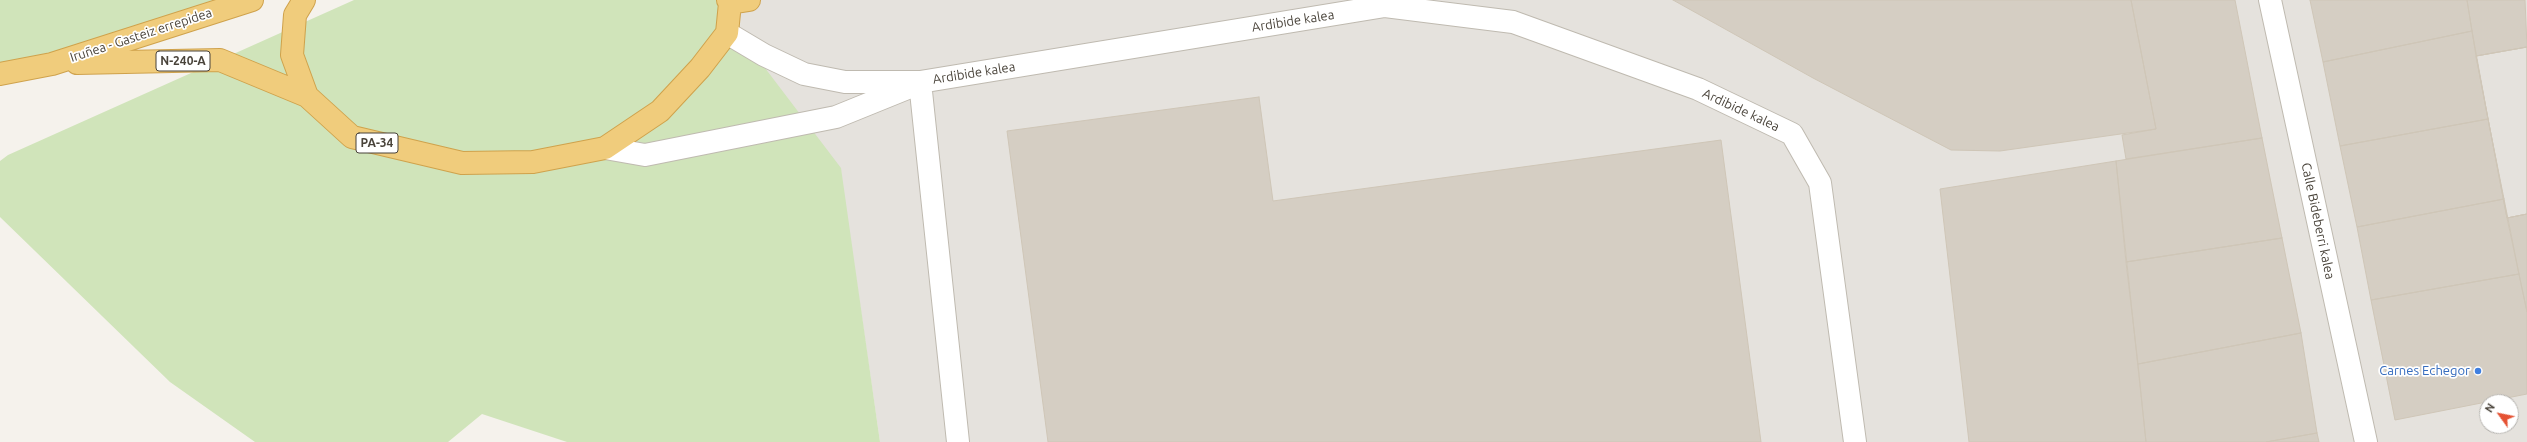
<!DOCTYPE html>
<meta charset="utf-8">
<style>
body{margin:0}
#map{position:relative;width:2527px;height:442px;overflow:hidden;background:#f5f2ec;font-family:Ubuntu,sans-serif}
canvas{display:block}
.north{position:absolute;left:2479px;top:394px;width:40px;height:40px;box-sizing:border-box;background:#fff;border:1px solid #b6b4b0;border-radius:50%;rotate:303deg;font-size:11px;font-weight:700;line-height:16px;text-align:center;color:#49433a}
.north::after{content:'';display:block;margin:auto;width:14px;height:18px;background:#e55233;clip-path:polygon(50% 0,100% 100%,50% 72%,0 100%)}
</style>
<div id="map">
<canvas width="2527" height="442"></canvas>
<div class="north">N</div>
</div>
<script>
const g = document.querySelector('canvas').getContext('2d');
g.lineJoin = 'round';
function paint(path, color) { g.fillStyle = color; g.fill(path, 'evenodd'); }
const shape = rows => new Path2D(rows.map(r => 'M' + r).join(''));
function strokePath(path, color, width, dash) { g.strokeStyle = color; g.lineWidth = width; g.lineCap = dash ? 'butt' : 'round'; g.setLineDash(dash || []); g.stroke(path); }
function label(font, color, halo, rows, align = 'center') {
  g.font = font + ' Ubuntu,sans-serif'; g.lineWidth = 3.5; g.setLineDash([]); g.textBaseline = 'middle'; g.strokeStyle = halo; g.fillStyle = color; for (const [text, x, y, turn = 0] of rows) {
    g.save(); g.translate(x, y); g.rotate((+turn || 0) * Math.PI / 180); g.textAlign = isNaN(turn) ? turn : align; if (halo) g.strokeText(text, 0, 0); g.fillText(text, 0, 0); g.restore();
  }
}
const industrial = shape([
 [507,0,2527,0,2527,442,880,442,840,168],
 [2487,402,2511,402,2511,426,2487,426]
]);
const green = shape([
 [0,0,218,0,0,72],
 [354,0,718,0,746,43,841,168,880,442,567,442,482,414,448,442,255,442,170,382,0,217,0,161,8,155]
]);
const building = shape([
 [1673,0,2131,0,2156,129,2000,151,1951,150,1813,78,1673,0],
 [2131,0,2235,0,2262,138,2126,159,2122,135,2156,129,2131,0],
 [2310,0,2467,0,2472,31,2323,62,2310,0],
 [2467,0,2525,0,2527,47,2476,56,2467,0],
 [2472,31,2488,119,2340,146,2323,62,2472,31],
 [2527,47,2527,214,2507,218,2476,56,2527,47],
 [2527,47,2527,214,2507,218,2476,56,2527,47],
 [1259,97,1273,201,1721,140,1761,442,1048,442,1007,131,1259,97],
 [2488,119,2504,199,2357,227,2340,146,2488,119],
 [2262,138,2282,238,2126,262,2116,161,2262,138],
 [2116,161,2146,442,1969,442,1940,189,2116,161],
 [2504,199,2519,274,2371,300,2357,227,2504,199],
 [2527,214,2527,312,2507,218,2527,214],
 [2282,238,2301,333,2138,364,2126,262,2282,238],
 [2519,274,2527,312,2527,394,2395,420,2371,300,2519,274],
 [2301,333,2317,433,2266,442,2146,442,2138,364,2301,333],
 [2317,433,2319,442,2266,442,2317,433]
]);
const street = shape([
 [2270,0,2366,442],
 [727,33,764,55,804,74,845,82,920,82,1385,6,1513,22,1698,89,1792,134,1820,183,1855,442],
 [920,82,958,442],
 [605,148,645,155,836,117,910,87]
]);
const highway = shape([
 [304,0,295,15,292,55,307,96,352,137,462,163,533,162,605,148,660,111,700,68,727,33,730,3,728,0],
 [730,3,749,0],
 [77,63,220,60,307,96],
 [0,74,52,64,252,0]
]);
const markers = [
 [2478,371,4,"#3f7fe0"]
];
const shields = [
 [183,61,54],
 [377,143,42]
];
const shieldNames = [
 ["N-240-A",183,61],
 ["PA-34",377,143]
];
const streetNames = [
 ["Ardibide kalea",1293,21,-9],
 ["Iruñea - Gasteiz errepidea",141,35,-18],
 ["Ardibide kalea",974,73,-9],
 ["Ardibide kalea",1741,110,25],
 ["Calle Bideberri kalea",2318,221,78]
];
const shopNames = [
 ["Carnes Echegor",2470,371]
];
paint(industrial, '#e5e2dd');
paint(green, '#d0e4ba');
paint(building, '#d5cec3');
strokePath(building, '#cfc6b7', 1);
strokePath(street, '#bfbab0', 24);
strokePath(highway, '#cfa24c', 24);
strokePath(street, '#fff', 22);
strokePath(highway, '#f0cc7c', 22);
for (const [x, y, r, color] of markers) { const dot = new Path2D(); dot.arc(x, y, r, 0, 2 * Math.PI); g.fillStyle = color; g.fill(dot); strokePath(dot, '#fff', 1.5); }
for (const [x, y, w] of shields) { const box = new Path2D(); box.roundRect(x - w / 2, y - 10, w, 20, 3); g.fillStyle = '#fff'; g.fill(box); strokePath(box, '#49433a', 1); }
label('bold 12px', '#49433a', null, shieldNames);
label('13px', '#49433a', '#fff', streetNames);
label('13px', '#366cbe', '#fff', shopNames, 'right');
</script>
